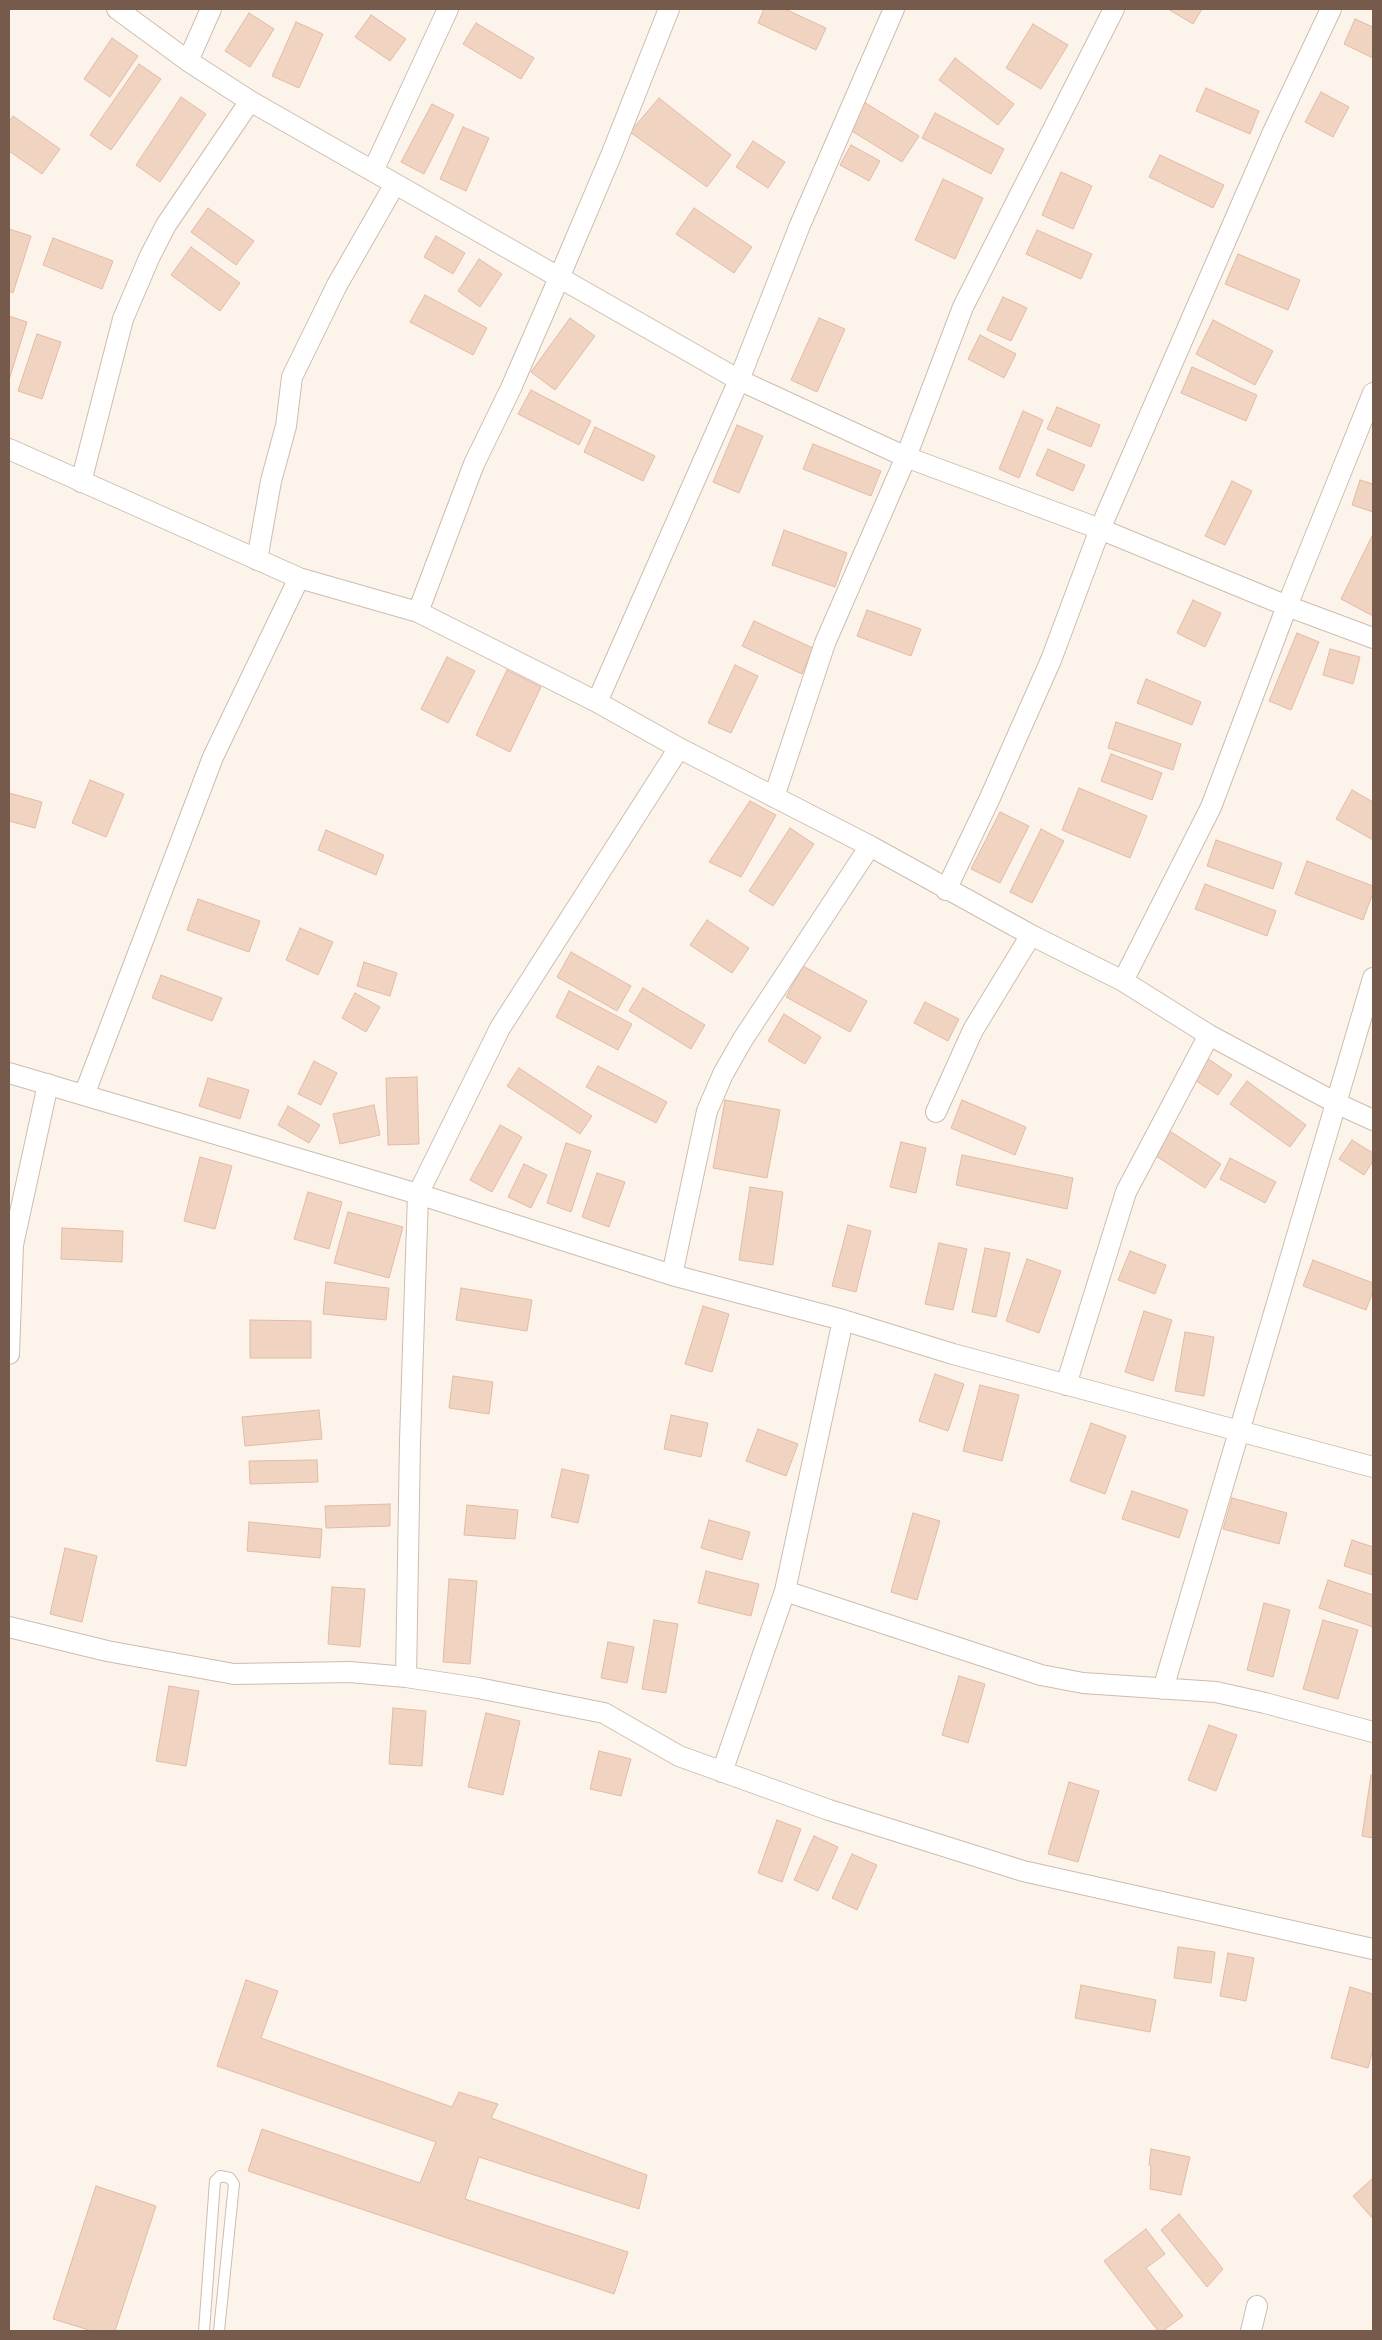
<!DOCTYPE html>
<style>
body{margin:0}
#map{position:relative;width:1382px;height:2340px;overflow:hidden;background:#fcf4ea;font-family:Helvetica,sans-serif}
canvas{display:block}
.frame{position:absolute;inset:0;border:10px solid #765b4d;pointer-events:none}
</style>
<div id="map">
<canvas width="1382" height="2340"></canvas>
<div class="frame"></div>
</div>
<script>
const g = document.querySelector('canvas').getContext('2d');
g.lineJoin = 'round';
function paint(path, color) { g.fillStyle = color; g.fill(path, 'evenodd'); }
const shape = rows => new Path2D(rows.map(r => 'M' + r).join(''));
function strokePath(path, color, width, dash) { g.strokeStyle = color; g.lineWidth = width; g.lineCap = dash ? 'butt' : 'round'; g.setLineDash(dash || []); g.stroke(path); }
const building = shape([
 [764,9,785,9,826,28,816,50,758,23,764,9],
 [1168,9,1202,9,1193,24,1168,9],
 [249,13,274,29,250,67,225,51,249,13],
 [371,15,406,39,390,61,355,37,371,15],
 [1355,19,1373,27,1373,58,1344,44,1355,19],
 [296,22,323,34,299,88,272,76,296,22],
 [476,23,534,58,521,79,463,44,476,23],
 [1033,24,1068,45,1041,89,1006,68,1033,24],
 [112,38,138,56,110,97,84,79,112,38],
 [955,58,1014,104,998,125,939,80,955,58],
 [139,64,161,79,111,150,90,135,139,64],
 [1206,88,1259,111,1250,134,1196,111,1206,88],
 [1321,92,1349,107,1333,137,1305,122,1321,92],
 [181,97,206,114,160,182,136,165,181,97],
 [659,98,731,155,707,187,630,132,659,98],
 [864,102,919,136,902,162,847,128,864,102],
 [432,104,454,115,424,174,401,162,432,104],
 [935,113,1004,149,991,174,922,138,935,113],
 [13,116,60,149,42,174,9,151,9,122,13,116],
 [463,127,489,138,466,191,440,179,463,127],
 [753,141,785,162,768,188,736,167,753,141],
 [851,145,880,161,869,181,840,165,851,145],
 [1160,155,1224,185,1213,208,1149,177,1160,155],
 [1061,172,1092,186,1073,229,1042,215,1061,172],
 [943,179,983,198,955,259,915,240,943,179],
 [208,208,254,241,236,265,191,232,208,208],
 [694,208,752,247,734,273,676,234,694,208],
 [9,229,31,236,13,293,9,291,9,229],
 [1037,230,1092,254,1081,279,1026,254,1037,230],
 [436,236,465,253,453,274,424,257,436,236],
 [53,238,113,261,102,289,43,265,53,238],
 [191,247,240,283,220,311,171,275,191,247],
 [1238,254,1300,280,1288,310,1225,284,1238,254],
 [479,259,502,274,480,307,458,291,479,259],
 [425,295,487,328,473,355,410,322,425,295],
 [1003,297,1027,308,1011,341,987,330,1003,297],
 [9,316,27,322,9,380,9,316],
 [570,318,595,336,555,390,531,372,570,318],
 [819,318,845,329,817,392,791,380,819,318],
 [1213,320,1273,351,1255,385,1196,354,1213,320],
 [37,334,61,342,42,399,18,391,37,334],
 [980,335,1016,354,1004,378,968,359,980,335],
 [1192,367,1257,395,1246,421,1181,393,1192,367],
 [531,390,591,421,579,445,518,414,531,390],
 [1057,407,1100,425,1091,447,1047,429,1057,407],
 [1023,411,1043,420,1019,478,999,469,1023,411],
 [737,425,763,436,739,493,713,482,737,425],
 [595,427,655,456,643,481,584,452,595,427],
 [813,444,881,471,871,496,803,469,813,444],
 [1048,449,1085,465,1073,491,1036,475,1048,449],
 [1360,480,1373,484,1373,512,1352,505,1360,480],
 [1232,481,1252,491,1225,545,1205,536,1232,481],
 [784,530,847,553,835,587,772,565,784,530],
 [1373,534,1373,616,1341,599,1373,534],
 [1193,600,1221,613,1205,647,1177,633,1193,600],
 [867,610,921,629,911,656,857,636,867,610],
 [754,621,813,648,802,674,742,646,754,621],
 [1297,633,1319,642,1291,710,1269,701,1297,633],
 [1330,649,1360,657,1353,684,1323,675,1330,649],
 [447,657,475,671,448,723,421,709,447,657],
 [735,665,758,676,731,733,708,723,735,665],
 [507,670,541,687,510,752,476,735,507,670],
 [1146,679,1201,702,1192,725,1137,703,1146,679],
 [1116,722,1181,744,1173,770,1108,748,1116,722],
 [1111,754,1162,773,1152,800,1101,781,1111,754],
 [90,780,124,794,106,837,72,823,90,780],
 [1079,788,1147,816,1130,858,1062,830,1079,788],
 [1352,790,1373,802,1373,840,1336,819,1352,790],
 [9,793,42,802,35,828,9,821,9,793],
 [750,801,776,815,741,877,709,862,750,801],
 [1000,812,1029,826,1000,883,971,869,1000,812],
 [790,828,814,844,773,906,749,891,790,828],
 [1041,829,1064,841,1032,903,1010,892,1041,829],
 [326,830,384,855,376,875,318,850,326,830],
 [1216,840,1282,863,1273,889,1207,866,1216,840],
 [1307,861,1373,886,1373,893,1363,920,1295,894,1307,861],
 [1205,884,1276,911,1267,936,1195,909,1205,884],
 [198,899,260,921,249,952,187,930,198,899],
 [707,920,749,948,732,973,690,945,707,920],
 [300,928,333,942,318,975,286,960,300,928],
 [571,952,631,986,617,1011,557,977,571,952],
 [364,962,397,973,390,996,357,986,364,962],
 [803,966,867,1001,850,1032,786,997,803,966],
 [161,975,222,998,212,1021,152,998,161,975],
 [643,988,705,1025,691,1049,629,1011,643,988],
 [569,991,632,1024,618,1050,556,1017,569,991],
 [355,993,380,1007,366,1032,342,1018,355,993],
 [925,1002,959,1019,948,1041,914,1023,925,1002],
 [784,1014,821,1037,805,1064,768,1041,784,1014],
 [1204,1056,1232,1075,1218,1095,1190,1077,1204,1056],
 [314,1061,337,1073,321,1105,298,1094,314,1061],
 [598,1066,667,1102,656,1123,586,1087,598,1066],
 [519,1068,592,1116,580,1134,507,1086,519,1068],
 [417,1077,419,1144,388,1145,386,1078,417,1077],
 [208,1078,249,1090,240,1119,199,1106,208,1078],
 [1247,1081,1306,1125,1290,1147,1230,1104,1247,1081],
 [725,1100,780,1110,767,1178,713,1168,725,1100],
 [962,1100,1026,1127,1015,1155,951,1128,962,1100],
 [374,1105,380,1135,340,1144,333,1114,374,1105],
 [288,1106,320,1125,309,1143,278,1125,288,1106],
 [500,1125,522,1137,492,1192,470,1180,500,1125],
 [1165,1128,1221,1164,1205,1188,1150,1152,1165,1128],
 [1352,1140,1373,1153,1373,1161,1364,1175,1339,1159,1352,1140],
 [901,1142,926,1148,916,1193,890,1187,901,1142],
 [566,1143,591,1151,571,1212,547,1203,566,1143],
 [962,1155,1073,1178,1067,1209,956,1185,962,1155],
 [200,1157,232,1166,215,1229,184,1221,200,1157],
 [1230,1158,1276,1182,1265,1203,1220,1179,1230,1158],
 [524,1164,547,1175,531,1208,508,1197,524,1164],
 [597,1173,625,1182,609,1227,582,1217,597,1173],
 [750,1187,783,1192,773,1265,739,1260,750,1187],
 [308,1192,342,1202,329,1249,294,1239,308,1192],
 [348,1212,403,1227,389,1278,334,1263,348,1212],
 [848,1225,871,1231,856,1292,832,1286,848,1225],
 [62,1228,123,1231,122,1262,61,1259,62,1228],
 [939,1243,967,1249,953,1310,925,1304,939,1243],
 [985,1248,1010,1253,996,1317,972,1312,985,1248],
 [1130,1251,1166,1265,1155,1294,1118,1280,1130,1251],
 [1027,1259,1061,1271,1039,1333,1006,1321,1027,1259],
 [1313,1260,1373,1283,1373,1291,1366,1310,1303,1286,1313,1260],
 [326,1282,389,1288,386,1320,323,1314,326,1282],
 [461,1288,532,1300,527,1331,456,1320,461,1288],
 [703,1306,729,1314,712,1372,685,1364,703,1306],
 [1144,1311,1172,1320,1153,1381,1125,1372,1144,1311],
 [250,1320,311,1321,311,1358,250,1358,250,1320],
 [1185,1332,1214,1337,1204,1396,1175,1391,1185,1332],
 [935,1374,964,1384,948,1431,919,1421,935,1374],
 [453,1376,493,1382,489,1414,449,1408,453,1376],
 [980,1385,1019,1395,1002,1461,963,1451,980,1385],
 [319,1410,322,1439,245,1446,242,1417,319,1410],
 [671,1415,708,1423,701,1457,664,1449,671,1415],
 [1091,1423,1126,1436,1105,1494,1070,1481,1091,1423],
 [758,1429,798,1444,786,1476,746,1461,758,1429],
 [317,1460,318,1482,250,1484,249,1461,317,1460],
 [562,1469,589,1475,578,1523,551,1517,562,1469],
 [1132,1491,1188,1510,1179,1538,1122,1519,1132,1491],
 [1232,1498,1287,1513,1279,1544,1223,1529,1232,1498],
 [390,1504,390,1526,326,1528,325,1506,390,1504],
 [467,1505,518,1510,515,1539,464,1535,467,1505],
 [913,1513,940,1521,917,1600,891,1592,913,1513],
 [709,1520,750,1532,742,1560,701,1548,709,1520],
 [249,1522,322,1529,320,1558,247,1551,249,1522],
 [1352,1540,1373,1547,1373,1575,1344,1566,1352,1540],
 [65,1548,97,1556,82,1622,50,1614,65,1548],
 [706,1571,759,1584,751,1616,698,1603,706,1571],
 [449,1579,477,1581,470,1664,443,1662,449,1579],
 [1328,1580,1373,1595,1373,1627,1319,1608,1328,1580],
 [332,1587,365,1589,360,1647,328,1644,332,1587],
 [1264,1603,1290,1610,1273,1677,1247,1670,1264,1603],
 [654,1620,678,1624,666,1693,642,1689,654,1620],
 [1323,1620,1358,1630,1338,1699,1303,1689,1323,1620],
 [608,1642,634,1647,627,1683,601,1678,608,1642],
 [959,1676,985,1684,968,1743,942,1735,959,1676],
 [169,1686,199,1691,186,1766,156,1761,169,1686],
 [393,1708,426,1711,422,1766,389,1764,393,1708],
 [486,1713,520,1721,503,1795,468,1787,486,1713],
 [1209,1725,1237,1735,1216,1791,1188,1780,1209,1725],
 [599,1751,631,1759,621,1796,590,1789,599,1751],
 [1371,1775,1373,1776,1373,1838,1362,1836,1371,1775],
 [1069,1782,1099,1791,1078,1862,1048,1854,1069,1782],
 [777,1820,801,1829,782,1882,758,1873,777,1820],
 [814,1836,838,1847,818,1891,794,1880,814,1836],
 [852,1854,877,1865,857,1910,832,1898,852,1854],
 [1178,1947,1215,1952,1211,1983,1174,1978,1178,1947],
 [1228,1953,1254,1958,1246,2001,1220,1996,1228,1953],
 [246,1980,278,1991,261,2038,452,2107,459,2092,498,2104,491,2118,647,2175,639,2209,479,2157,465,2199,628,2252,614,2294,248,2171,262,2129,420,2183,436,2142,217,2066,246,1980],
 [1081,1985,1156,2000,1150,2032,1075,2018,1081,1985],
 [1350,1987,1373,1994,1373,2049,1368,2068,1331,2058,1350,1987],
 [1151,2149,1190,2157,1181,2195,1150,2189,1151,2166,1149,2165,1151,2149],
 [1372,2179,1373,2180,1373,2219,1353,2196,1372,2179],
 [96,2186,156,2206,115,2331,92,2331,53,2319,96,2186],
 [1179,2214,1223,2269,1207,2287,1161,2230,1179,2214],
 [1146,2229,1165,2254,1146,2268,1183,2316,1163,2331,1158,2331,1104,2261,1146,2229]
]);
const lane = shape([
 [204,2331,215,2181,220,2176,230,2178,234,2184,219,2331]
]);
const street = shape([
 [117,9,188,61,250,101,739,380,906,457,1100,529,1287,606,1373,638],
 [188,61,211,9],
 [373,171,448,9],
 [9,449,299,578,418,612,597,702,679,748,870,846,1031,935,1123,981,1209,1035,1338,1104,1373,1120],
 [81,482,123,319,150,256,166,225,250,101],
 [257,560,271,481,286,426,292,377,337,285,395,184],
 [418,612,474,464,511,388,559,278,612,153,669,9],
 [597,702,739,380,800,225,894,9],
 [774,797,825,643,906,457,963,307,1114,9],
 [946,890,989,800,1051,660,1100,529,1273,132,1331,9],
 [1123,981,1211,807,1287,606,1373,393],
 [9,1073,418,1194,672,1275,843,1320,953,1354,1373,1467],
 [84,1095,213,757,299,578],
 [936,1112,973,1030,1031,935],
 [672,1275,707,1111,723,1074,743,1039,870,846],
 [9,1354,13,1245,48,1084],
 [1066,1385,1126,1192,1209,1035],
 [785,1591,1041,1675,1083,1683,1216,1692,1265,1703,1373,1732],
 [9,1627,107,1651,234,1674,350,1672,406,1677,478,1688,604,1713,679,1756,829,1810,1023,1871,1373,1949],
 [406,1677,410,1441,418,1194,500,1028,679,748],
 [1163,1689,1373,978],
 [722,1772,785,1591,843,1320],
 [1251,2331,1257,2306]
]);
paint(building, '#f1d3c2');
strokePath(building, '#e3baa3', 1);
strokePath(lane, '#cebcaf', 12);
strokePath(street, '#cebcaf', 22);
strokePath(lane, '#fff', 10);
strokePath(street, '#fff', 20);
</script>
